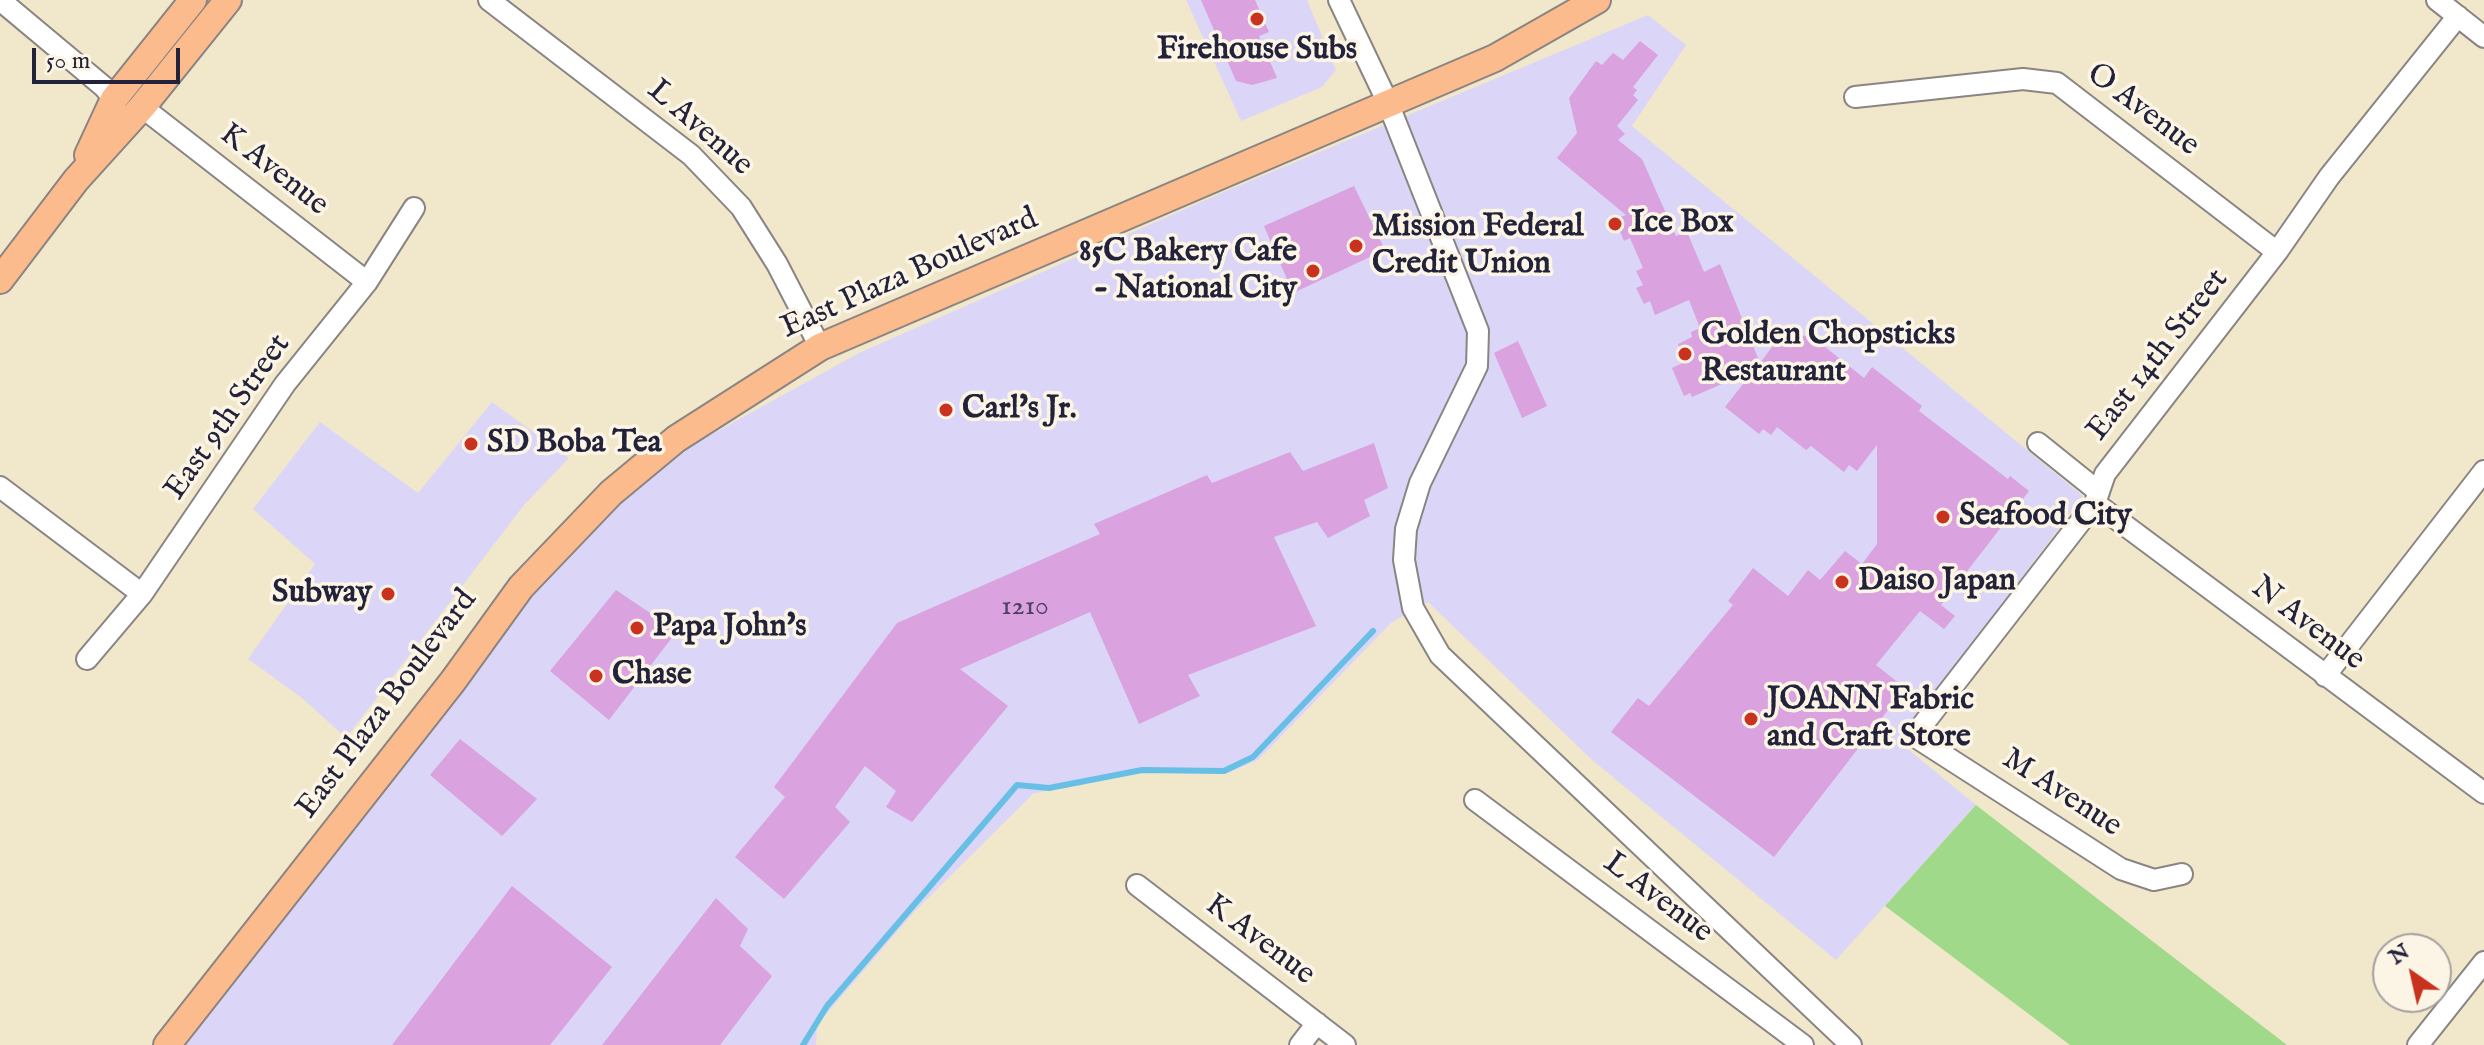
<!DOCTYPE html>
<style>
body{margin:0}
#map{position:relative;width:2484px;height:1045px;overflow:hidden;background:#f1e7cb;font-family:"IM FELL English",serif}
canvas{display:block}
.north{position:absolute;left:2372px;top:933px;width:80px;height:80px;box-sizing:border-box;background:#fcf5e5;border:2px solid #a5a1a1;border-radius:50%;rotate:326deg;font-size:22px;font-weight:700;line-height:32px;text-align:center;color:#22223b}
.north::after{content:'';display:block;margin:auto;width:28px;height:36px;background:#c8321e;clip-path:polygon(50% 0,100% 100%,50% 72%,0 100%)}
.scale{position:absolute;left:32px;top:48px;width:148px;height:36px;box-sizing:border-box;border:4px solid #22223b;border-top:0;padding-left:10px;font-size:24px;line-height:28px;white-space:nowrap;color:#22223b;-webkit-text-stroke:6px #fcf5e5;paint-order:stroke}
</style>
<div id="map">
<canvas width="2484" height="1045"></canvas>
<div class="north">N</div>
<div class="scale">50 m</div>
</div>
<script>
const g = document.querySelector('canvas').getContext('2d');
g.lineJoin = 'round';
function paint(path, color) { g.fillStyle = color; g.fill(path, 'evenodd'); }
const shape = rows => new Path2D(rows.map(r => 'M' + r).join(''));
function strokePath(path, color, width, dash) { g.strokeStyle = color; g.lineWidth = width; g.lineCap = dash ? 'butt' : 'round'; g.setLineDash(dash || []); g.stroke(path); }
function label(font, color, halo, rows, align = 'center') {
  g.font = font + ' "IM FELL English",serif'; g.lineWidth = 7; g.setLineDash([]); g.textBaseline = 'middle'; g.strokeStyle = halo; g.fillStyle = color; for (const [text, x, y, turn = 0] of rows) {
    g.save(); g.translate(x, y); g.rotate((+turn || 0) * Math.PI / 180); g.textAlign = isNaN(turn) ? turn : align; if (halo) g.strokeText(text, 0, 0); g.fillText(text, 0, 0); g.restore();
  }
}
const built = shape([
 [1186,0,1307,0,1336,70,1322,87,1241,121],
 [1648,15,1686,45,1632,126,2083,496,1899,742,1976,805,1836,960,1592,760,1428,602,1392,622,1258,760,1228,773,1115,773,1033,794,913,913,817,1025,816,1045,180,1045,496,638,577,541,687,448,859,353,1226,191],
 [492,402,569,458,524,505,346,738,302,698,248,659,315,564,253,509,320,422,418,493]
]);
const green = shape([
 [1976,805,2287,1045,2070,1045,1885,906]
]);
const stream = shape([
 [803,1045,827,1006,1017,785,1049,788,1142,770,1224,771,1253,757,1373,631]
]);
const building = shape([
 [1201,0,1255,0,1269,32,1259,36,1277,78,1252,85,1236,81],
 [1640,41,1658,55,1633,87,1637,90,1633,95,1638,100,1617,126,1625,134,1618,140,1642,159,1676,236,1687,232,1704,272,1720,264,1760,363,1778,339,1810,335,1864,378,1872,367,1922,406,1919,411,2008,479,2010,476,2029,491,1941,605,1955,616,1944,629,1920,611,1876,665,1905,688,1774,857,1611,732,1638,698,1649,706,1733,605,1728,601,1753,568,1788,596,1808,570,1820,580,1845,551,1862,564,1877,544,1877,445,1857,471,1849,465,1844,472,1811,446,1806,450,1777,427,1771,435,1763,429,1759,434,1725,407,1754,370,1692,397,1690,393,1684,396,1672,368,1685,362,1678,344,1692,337,1691,332,1700,328,1689,300,1655,315,1650,301,1644,304,1636,288,1643,285,1636,271,1643,268,1630,238,1624,241,1615,219,1626,215,1557,158,1577,133,1569,98,1596,61,1602,65,1613,53,1623,60],
 [1354,186,1385,250,1293,293,1264,226],
 [1518,341,1547,406,1522,418,1494,353],
 [1374,443,1388,488,1364,500,1370,516,1328,538,1317,522,1274,537,1316,626,1188,675,1200,696,1139,724,1090,612,960,669,1008,706,912,822,886,807,896,791,865,766,835,807,850,822,784,899,735,857,785,797,774,787,897,623,1100,534,1094,524,1207,475,1212,483,1290,452,1303,471],
 [616,590,677,631,609,720,550,671],
 [460,739,537,799,502,836,430,775],
 [512,886,612,967,550,1045,392,1045],
 [716,898,748,929,740,946,772,976,720,1045,602,1045]
]);
const minor = shape([
 [0,0,104,87,114,99],
 [489,0,691,155,741,207,777,264,820,347],
 [1339,0,1388,103,1478,331,1477,366,1420,483,1406,529,1404,560,1413,608,1440,655,1851,1045],
 [2437,0,2484,37],
 [1855,97,2023,79,2057,83,2277,252],
 [142,107,367,282],
 [2038,443,2099,492],
 [0,487,142,594],
 [2095,503,2484,793],
 [87,659,142,594,285,384,367,282,414,208],
 [2325,676,2484,471],
 [1475,800,1803,1045],
 [2182,874,2154,880,2121,869,1914,736,2095,503,2105,474,2277,252,2329,177,2458,16],
 [1137,885,1345,1045],
 [1300,1045,1317,1023],
 [2418,1045,2484,962]
]);
const major = shape([
 [88,155,114,99,193,0],
 [0,280,76,180,142,107,228,0],
 [167,1045,453,681,521,587,611,493,676,439,820,347,1495,58,1597,0]
]);
const markers = [
 [1257,19,8,"#c8321e"],
 [1615,224,8,"#c8321e"],
 [1356,246,8,"#c8321e"],
 [1313,271,8,"#c8321e"],
 [1685,354,8,"#c8321e"],
 [946,410,8,"#c8321e"],
 [471,444,8,"#c8321e"],
 [1943,517,8,"#c8321e"],
 [1842,582,8,"#c8321e"],
 [388,594,8,"#c8321e"],
 [637,628,8,"#c8321e"],
 [596,676,8,"#c8321e"],
 [1751,719,8,"#c8321e"]
];
const numberNames = [
 ["1210",1025,608]
];
const poiNames = [
 ["Firehouse Subs",1257,51,"center"],
 ["Ice Box",1631,224],
 ["Mission Federal",1372,228],
 ["Credit Union",1372,265],
 ["85C Bakery Cafe",1297,253,"right"],
 ["- National City",1297,290,"right"],
 ["Golden Chopsticks",1701,336],
 ["Restaurant",1701,373],
 ["Carl's Jr.",962,410],
 ["SD Boba Tea",487,444],
 ["Seafood City",1959,517],
 ["Daiso Japan",1858,582],
 ["Subway",372,594,"right"],
 ["Papa John's",653,628],
 ["Chase",612,676],
 ["JOANN Fabric",1767,701],
 ["and Craft Store",1767,738]
];
const streetNames = [
 ["O Avenue",2142,111,37],
 ["L Avenue",699,129,41],
 ["K Avenue",273,171,38],
 ["East Plaza Boulevard",910,275,-24],
 ["East 14th Street",2159,356,-52],
 ["East 9th Street",229,418,-55],
 ["N Avenue",2307,625,37],
 ["East Plaza Boulevard",388,705,-53],
 ["M Avenue",2061,794,33],
 ["L Avenue",1657,899,37],
 ["K Avenue",1259,941,37]
];
paint(built, '#dbd6f7');
paint(green, '#a1d98b');
strokePath(stream, '#68bfe5', 6);
paint(building, '#daa2de');
strokePath(minor, '#8a8483', 24);
strokePath(major, '#8a8483', 30);
strokePath(minor, '#fff', 20);
strokePath(major, '#fbbb8d', 26);
for (const [x, y, r, color] of markers) { const dot = new Path2D(); dot.arc(x, y, r, 0, 2 * Math.PI); g.fillStyle = color; g.fill(dot); strokePath(dot, '#fcf5e5', 3); }
label('28px', '#504264', null, numberNames);
label('bold 32px', '#22223b', '#fcf5e5', poiNames, 'left');
label('32px', '#22223b', '#fcf5e5', streetNames);
</script>
